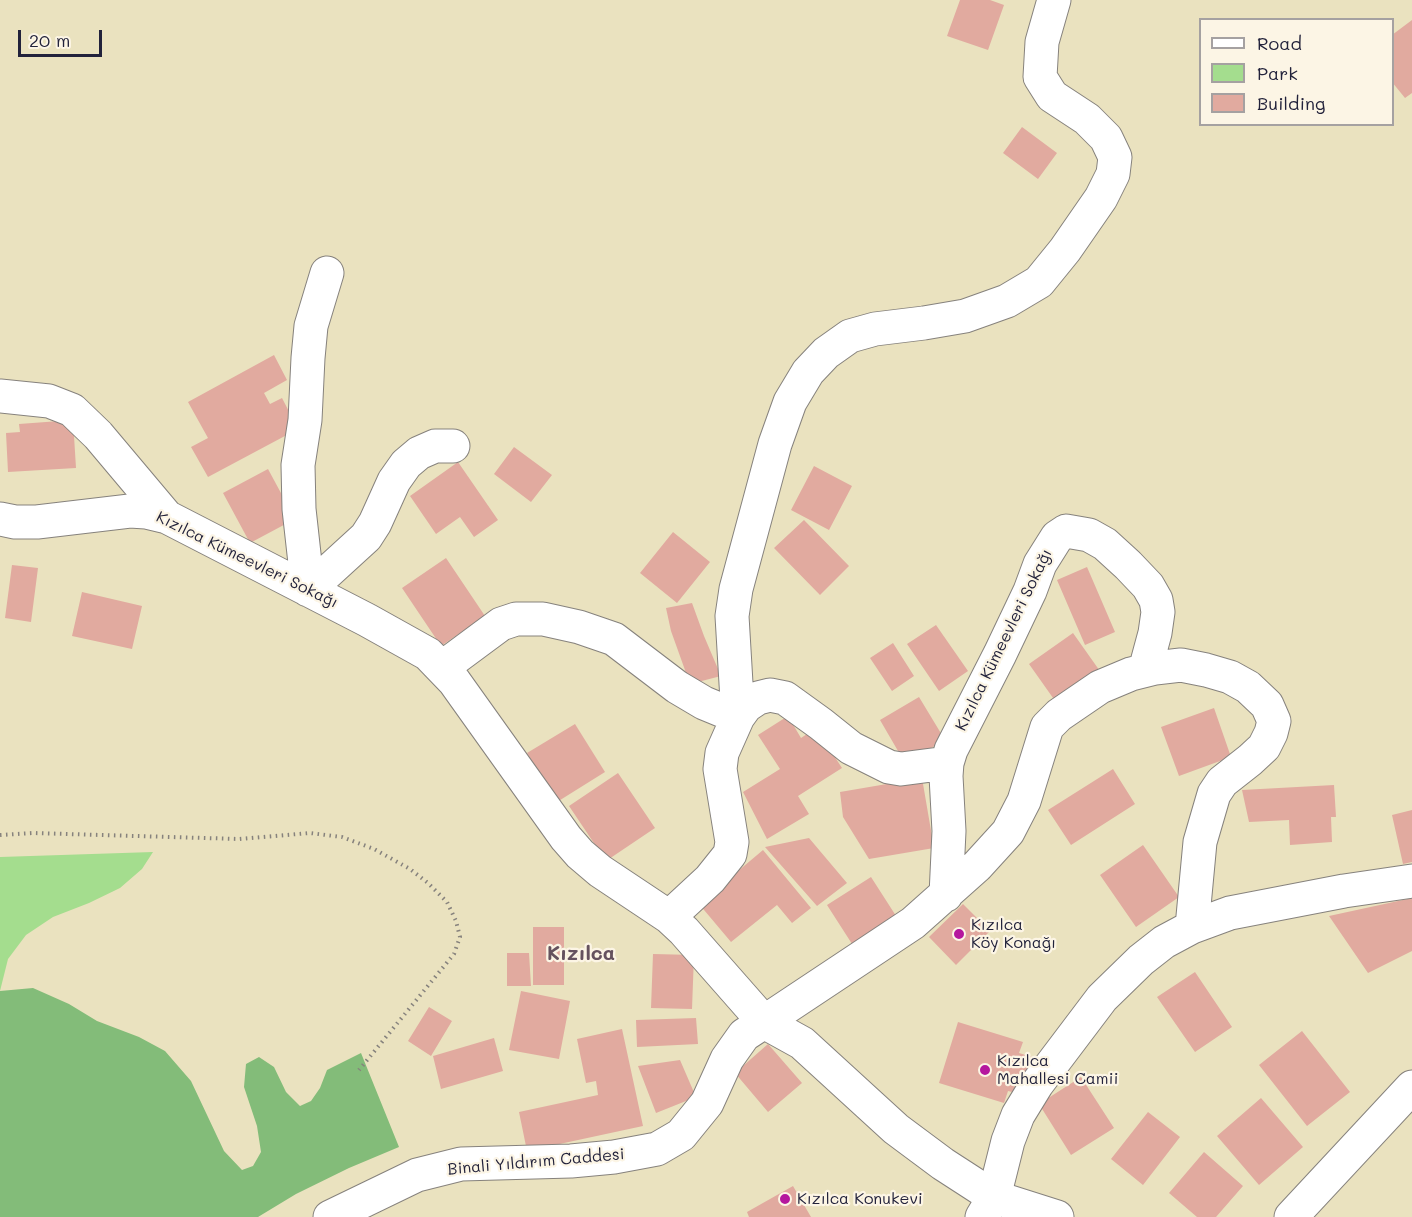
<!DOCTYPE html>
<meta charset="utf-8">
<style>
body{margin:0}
#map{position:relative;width:1412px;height:1217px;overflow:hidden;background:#eae2bf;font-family:Mali,sans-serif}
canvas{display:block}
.legend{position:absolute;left:1199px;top:18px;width:195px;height:108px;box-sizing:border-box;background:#fcf5e5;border:2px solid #a5a1a1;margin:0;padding:8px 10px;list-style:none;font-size:18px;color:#22223b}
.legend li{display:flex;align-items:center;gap:12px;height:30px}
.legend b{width:30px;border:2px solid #a5a1a1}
.scale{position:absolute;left:18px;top:30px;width:84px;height:27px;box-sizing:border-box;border:3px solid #22223b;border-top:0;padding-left:8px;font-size:18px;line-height:21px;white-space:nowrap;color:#22223b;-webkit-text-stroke:4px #fcf5e5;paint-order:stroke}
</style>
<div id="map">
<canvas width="1412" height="1217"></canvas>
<ul class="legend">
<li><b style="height:8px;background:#fff"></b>Road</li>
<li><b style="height:16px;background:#a4dd8e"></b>Park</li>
<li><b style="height:16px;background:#e1aa9f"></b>Building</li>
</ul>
<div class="scale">20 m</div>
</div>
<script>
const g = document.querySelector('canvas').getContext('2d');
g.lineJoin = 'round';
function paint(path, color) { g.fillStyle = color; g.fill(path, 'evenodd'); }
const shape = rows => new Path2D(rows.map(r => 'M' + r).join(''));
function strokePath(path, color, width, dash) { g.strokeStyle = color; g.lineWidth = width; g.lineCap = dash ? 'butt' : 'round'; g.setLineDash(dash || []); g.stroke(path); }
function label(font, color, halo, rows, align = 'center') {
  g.font = font + ' Mali,sans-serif'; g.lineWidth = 4.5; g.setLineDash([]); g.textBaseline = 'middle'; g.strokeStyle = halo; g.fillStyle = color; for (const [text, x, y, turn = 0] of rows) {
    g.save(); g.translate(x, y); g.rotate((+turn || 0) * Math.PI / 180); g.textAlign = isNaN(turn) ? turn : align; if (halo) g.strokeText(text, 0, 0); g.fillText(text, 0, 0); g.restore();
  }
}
const green = shape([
 [153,852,142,869,120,888,89,903,53,917,26,935,8,959,0,991,0,857]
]);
const forest = shape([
 [33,988,69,1004,97,1021,139,1037,165,1051,191,1081,224,1151,242,1170,253,1166,261,1152,257,1126,244,1087,246,1064,259,1057,274,1067,286,1092,300,1106,311,1101,320,1088,327,1070,361,1053,399,1147,349,1168,296,1194,258,1217,0,1217,0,991]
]);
const building = shape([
 [960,0,990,0,1004,5,988,50,947,36],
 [1412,20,1412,93,1405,98,1392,82,1392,35],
 [1022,127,1057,153,1038,179,1003,153],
 [274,355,287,380,264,393,270,404,282,398,298,429,208,477,191,447,208,438,188,402],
 [73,420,76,468,8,472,6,433,20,432,19,424],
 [514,447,552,475,531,502,494,474],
 [458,462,498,520,474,537,460,517,436,534,410,496],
 [814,466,852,486,829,530,791,510],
 [268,469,295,519,250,543,223,493],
 [804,520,849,566,820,595,774,548],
 [673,532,710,562,677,603,640,573],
 [446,558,485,616,441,646,402,588],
 [12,565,38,568,31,622,5,618],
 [1087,567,1115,632,1085,645,1057,580],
 [82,592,142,606,132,649,72,636],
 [692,603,704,636,721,676,690,684,671,631,666,608],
 [936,625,968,671,939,691,907,644],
 [1073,633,1102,674,1058,705,1029,664],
 [893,643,914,676,892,691,870,658],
 [919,697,945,740,905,763,880,720],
 [1214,708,1231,757,1179,776,1161,727],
 [788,716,801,738,816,728,842,768,798,796,809,814,767,839,743,792,780,769,758,735],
 [575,724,605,772,557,802,527,753],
 [1113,769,1135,804,1071,845,1048,810],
 [618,773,655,828,606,861,569,806],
 [922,778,934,848,869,859,843,817,840,792],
 [1334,785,1336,817,1331,817,1332,842,1290,845,1289,820,1249,822,1242,790],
 [1412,810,1412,862,1403,864,1392,815],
 [809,838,847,883,817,906,765,847],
 [1143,845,1179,897,1136,927,1100,875],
 [763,850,811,908,792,923,777,905,731,942,699,904],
 [871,877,898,919,854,947,827,905],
 [1412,898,1412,951,1368,973,1329,916],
 [963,904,990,931,956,965,929,937],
 [533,927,564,927,564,985,533,985],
 [507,953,529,953,531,986,507,986],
 [653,954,694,955,692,1009,651,1008],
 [1195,972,1232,1027,1195,1052,1157,997],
 [521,991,570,1001,559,1059,509,1050],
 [429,1007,452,1021,431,1056,408,1041],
 [696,1018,698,1044,637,1047,636,1020],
 [958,1022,1023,1042,1019,1053,1032,1057,1020,1094,1008,1091,1004,1103,939,1083],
 [622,1029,643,1126,527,1151,519,1112,598,1095,596,1081,586,1083,577,1039],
 [1302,1031,1350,1092,1307,1126,1259,1065],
 [494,1038,503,1071,441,1089,433,1056],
 [768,1044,802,1083,768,1112,735,1073],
 [680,1060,696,1097,656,1113,638,1066],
 [1081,1077,1114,1128,1071,1155,1039,1104],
 [1261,1098,1303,1147,1259,1185,1217,1136],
 [1148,1112,1180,1137,1143,1185,1111,1159],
 [1204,1152,1243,1186,1216,1217,1197,1217,1169,1193],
 [793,1186,811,1217,749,1217,747,1212]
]);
const path = shape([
 [0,835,33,833,239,839,310,833,342,837,374,849,410,869,428,883,447,902,456,921,460,937,454,954,359,1070]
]);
const street = shape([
 [0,396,49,401,72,410,98,435,167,517],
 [0,519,15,522,37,522,130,511,146,512,167,517,367,620,428,654,454,681,566,838,580,854,600,871,669,917,684,931,764,1022,913,923,977,866,1008,832,1024,801,1047,727,1059,715,1100,687,1131,674,1155,668,1181,665,1206,670,1230,677,1248,687,1267,705,1274,721,1271,733,1264,747,1250,760,1222,782,1214,794,1200,842,1192,927],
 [308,590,299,509,298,465,305,420,308,358,311,326,327,273],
 [308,590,366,537,375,523,394,481,406,464,419,453,435,446,453,446],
 [443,667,501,624,516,619,543,619,579,627,614,639,677,687,704,703,738,717,732,616,736,589,775,444,790,402,808,372,826,353,850,336,875,329,924,323,965,316,1007,301,1039,282,1065,250,1101,198,1113,174,1115,157,1106,138,1087,119,1052,96,1040,77,1042,42,1054,0],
 [946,895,949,831,946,776,947,763,951,750,1000,654,1030,591,1040,564,1057,537,1066,531,1089,535,1105,544,1128,565,1148,586,1156,600,1158,612,1155,633,1145,670],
 [669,917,710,879,730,854,732,842,720,769,722,753,738,717,746,706,758,698,770,695,785,698,821,724,851,748,889,767,901,769,947,763],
 [982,1217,994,1197,1008,1141,1018,1115,1037,1084,1102,998,1141,960,1164,942,1192,927,1230,913,1344,891,1412,881],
 [1291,1217,1412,1087]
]);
const secondary = shape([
 [330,1217,417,1175,461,1164,571,1161,614,1157,657,1149,681,1135,707,1103,727,1059,744,1035,764,1022,802,1043,896,1129,943,1164,994,1197,1057,1217]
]);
const markers = [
 [959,934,6,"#b5179e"],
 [985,1070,6,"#b5179e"],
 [785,1199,6,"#b5179e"]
];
const streetNames = [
 ["Kızılca Kümeevleri Sokağı",247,560,26],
 ["Kızılca Kümeevleri Sokağı",1004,640,-64],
 ["Binali Yıldırım Caddesi",536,1162,-5]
];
const poiNames = [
 ["Kızılca",971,925],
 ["Köy Konağı",971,943],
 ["Kızılca",997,1061],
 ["Mahallesi Camii",997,1079],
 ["Kızılca Konukevi",797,1199]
];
const quarterNames = [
 ["Kızılca",581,954]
];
paint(green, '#a4dd8e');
paint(forest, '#83bc79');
paint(building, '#e1aa9f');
strokePath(street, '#86827d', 35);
strokePath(secondary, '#86827d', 35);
strokePath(path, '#86827d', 4, [1.5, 4.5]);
strokePath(street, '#fff', 33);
strokePath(secondary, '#fff', 33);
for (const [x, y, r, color] of markers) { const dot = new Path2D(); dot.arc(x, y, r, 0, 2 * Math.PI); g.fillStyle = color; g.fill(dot); strokePath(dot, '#fcf5e5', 2); }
label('16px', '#22223b', '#fcf5e5', streetNames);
label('16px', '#22223b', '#fcf5e5', poiNames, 'left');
label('bold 20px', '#65525e', '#fcf5e5', quarterNames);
</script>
